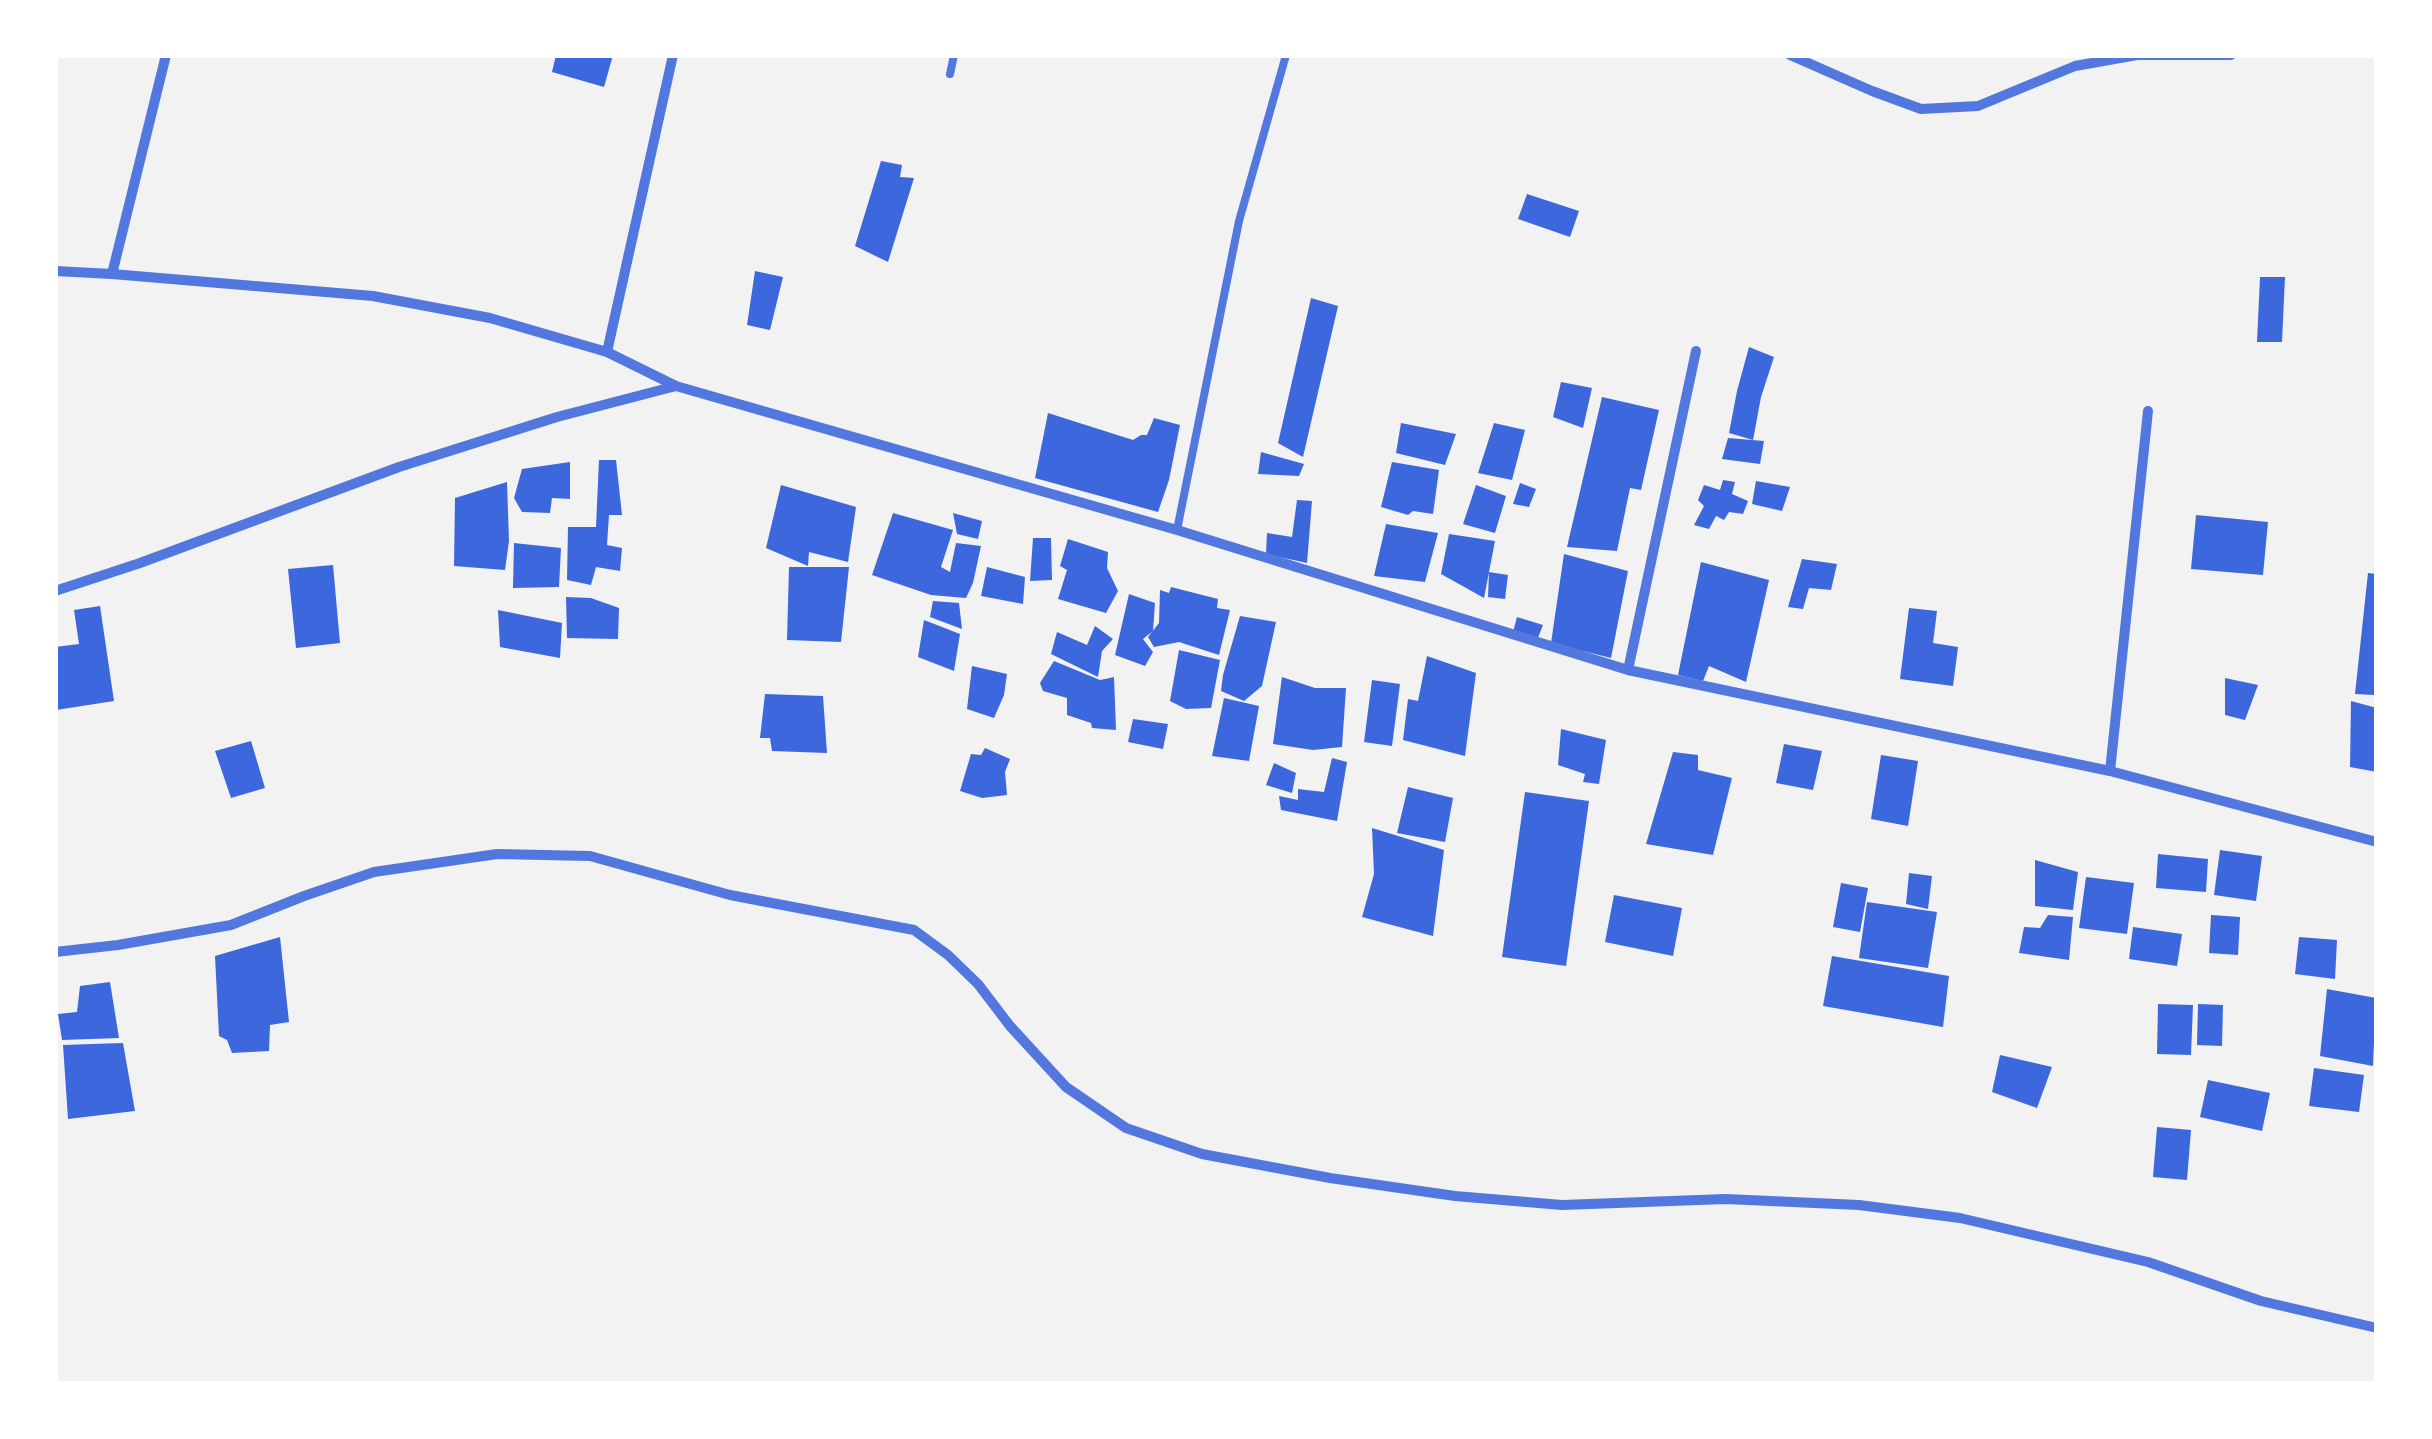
<!DOCTYPE html>
<style>
body{margin:0}
#map{position:relative;width:2432px;height:1439px;overflow:hidden;background:#f2f2f2;font-family:"Noto Sans",sans-serif}
canvas{display:block}
.frame{position:absolute;inset:0;border:58px solid #fff;pointer-events:none}
</style>
<div id="map">
<canvas width="2432" height="1439"></canvas>
<div class="frame"></div>
</div>
<script>
const g = document.querySelector('canvas').getContext('2d');
g.lineJoin = 'round';
function paint(path, color) { g.fillStyle = color; g.fill(path, 'evenodd'); }
const shape = rows => new Path2D(rows.map(r => 'M' + r).join(''));
function strokePath(path, color, width, dash) { g.strokeStyle = color; g.lineWidth = width; g.lineCap = dash ? 'butt' : 'round'; g.setLineDash(dash || []); g.stroke(path); }
const building = shape([
 [556,55,613,55,604,87,552,72],
 [881,161,902,165,900,177,914,178,888,262,855,246],
 [1527,194,1579,211,1570,237,1518,219],
 [755,271,783,277,770,330,747,325],
 [2260,277,2285,277,2282,342,2257,342],
 [1311,298,1338,306,1303,457,1278,443],
 [1749,347,1774,357,1761,397,1753,440,1729,433,1737,391],
 [1561,382,1592,388,1583,428,1553,417],
 [1602,397,1659,410,1641,490,1630,488,1617,551,1567,547],
 [1048,413,1133,440,1141,435,1147,435,1154,418,1180,425,1169,480,1158,512,1035,478],
 [1401,423,1456,434,1445,465,1396,453],
 [1494,423,1525,430,1512,480,1478,473],
 [1728,438,1764,441,1760,464,1722,459],
 [1261,452,1304,464,1299,476,1258,474],
 [599,460,616,460,622,515,609,515,607,545,622,548,620,571,596,567,591,585,567,580,568,527,596,527],
 [570,462,570,499,552,498,550,513,522,512,514,498,522,469],
 [1392,462,1439,470,1433,514,1413,511,1408,515,1381,507],
 [1723,480,1735,482,1732,494,1748,501,1743,514,1729,512,1724,520,1716,516,1709,529,1694,525,1704,506,1698,500,1704,485,1720,490],
 [1756,481,1790,487,1782,511,1752,504],
 [507,482,509,541,505,570,454,566,455,498],
 [1520,483,1536,489,1529,507,1513,504],
 [781,485,856,507,848,562,809,552,808,566,766,548],
 [1476,485,1506,496,1495,533,1463,524],
 [1297,500,1312,501,1307,563,1266,554,1267,533,1292,537],
 [893,513,953,530,941,567,950,572,956,543,981,546,973,583,966,598,931,595,872,575],
 [953,513,982,521,978,539,957,534],
 [2196,515,2268,522,2263,575,2191,569],
 [1386,524,1438,533,1425,582,1374,576],
 [1449,534,1495,541,1484,598,1441,574],
 [1033,538,1051,538,1052,580,1030,581],
 [1068,539,1108,552,1107,568,1118,591,1106,613,1058,599,1067,570,1060,566],
 [514,543,561,548,559,587,513,588],
 [1564,554,1628,571,1611,658,1551,643],
 [1802,559,1837,564,1831,590,1809,588,1803,609,1788,607],
 [1701,562,1769,580,1746,682,1709,666,1703,681,1678,675],
 [333,565,340,643,296,648,288,569],
 [789,567,849,567,841,642,787,640],
 [987,567,1025,577,1023,604,981,596],
 [1489,572,1508,575,1505,599,1488,597],
 [2368,573,2377,574,2377,678,2374,695,2355,694],
 [1171,587,1218,599,1217,608,1230,610,1219,655,1179,642,1154,647,1148,637,1159,623,1160,590,1169,593],
 [1129,594,1155,603,1153,631,1143,639,1153,652,1145,666,1115,655],
 [566,597,591,598,619,608,618,639,567,638],
 [933,601,959,603,962,629,930,617],
 [100,606,114,701,56,710,55,647,79,644,74,610],
 [1909,608,1937,611,1933,643,1958,647,1953,686,1900,679],
 [498,610,562,623,560,658,500,647],
 [1240,616,1276,622,1262,686,1244,701,1221,691,1223,675],
 [1517,617,1543,625,1537,640,1513,632],
 [924,620,960,634,954,671,918,657],
 [1095,626,1113,639,1102,651,1098,677,1051,654,1057,632,1087,645],
 [1179,650,1220,660,1211,708,1186,709,1170,701],
 [1427,656,1476,673,1465,756,1403,740,1408,699,1418,701],
 [1054,661,1100,680,1114,677,1116,730,1092,728,1091,723,1067,715,1067,698,1043,691,1040,683],
 [972,666,1007,674,1004,695,994,718,967,709],
 [1282,677,1315,688,1346,688,1342,747,1313,750,1273,744],
 [2225,678,2258,685,2245,720,2225,715],
 [1372,680,1400,684,1392,746,1364,742],
 [765,694,823,696,827,753,772,751,770,738,760,738],
 [1224,698,1259,706,1249,761,1212,756],
 [2351,701,2377,708,2377,772,2350,767],
 [1133,719,1168,724,1163,749,1128,742],
 [1561,729,1606,740,1599,784,1583,782,1585,774,1558,765],
 [251,741,265,788,231,798,215,751],
 [1784,744,1822,751,1813,790,1776,783],
 [985,748,1010,759,1005,772,1007,795,982,798,960,791,971,754,981,755],
 [1673,752,1698,755,1698,770,1732,778,1713,855,1646,844],
 [1881,755,1918,761,1908,826,1871,819],
 [1332,758,1347,762,1337,821,1281,810,1279,796,1298,800,1298,789,1324,792],
 [1274,763,1296,773,1292,793,1266,785],
 [1408,787,1453,798,1445,842,1397,833],
 [1525,792,1589,801,1566,966,1502,957],
 [1372,828,1444,850,1433,936,1362,917,1374,874],
 [2220,850,2262,856,2256,901,2214,895],
 [2158,854,2208,859,2206,892,2156,888],
 [2035,860,2078,872,2073,910,2035,906],
 [1909,873,1932,876,1928,909,1906,904],
 [2086,877,2134,883,2127,934,2079,928],
 [1841,883,1868,888,1860,932,1833,927],
 [1614,895,1682,908,1673,956,1605,942],
 [1867,902,1937,912,1928,968,1859,958],
 [2048,915,2073,917,2069,960,2019,953,2024,927,2040,928],
 [2211,915,2240,917,2238,955,2209,953],
 [2133,927,2182,934,2177,966,2129,959],
 [280,937,289,1022,270,1025,269,1051,232,1053,227,1040,219,1036,215,956],
 [2299,937,2337,940,2335,979,2295,974],
 [1832,956,1949,976,1943,1027,1823,1006],
 [110,982,119,1038,62,1040,58,1014,77,1012,80,986],
 [2327,989,2376,998,2373,1066,2320,1056],
 [2158,1004,2193,1005,2191,1055,2157,1054],
 [2198,1004,2223,1005,2222,1046,2197,1045],
 [123,1043,135,1111,68,1119,63,1045],
 [2000,1055,2052,1067,2037,1108,1992,1092],
 [2314,1068,2364,1075,2359,1112,2309,1106],
 [2208,1080,2270,1093,2262,1131,2200,1117],
 [2157,1127,2191,1130,2187,1180,2153,1177]
]);
const service = shape([
 [950,74,954,55],
 [1177,530,1239,221,1286,55]
]);
const minor = shape([
 [1790,55,1872,91,1921,109,1978,106,2075,66,2137,55,2231,55],
 [55,271,112,274,373,296,490,318,607,352,676,386,1177,530,1628,670,2110,771,2377,842],
 [112,274,166,55],
 [607,352,673,55],
 [55,591,140,563,399,467,557,417,676,386],
 [1628,670,1696,351],
 [2110,771,2148,411],
 [55,952,118,945,231,925,304,896,374,872,497,854,590,856,730,895,914,930,948,955,978,984,1010,1026,1066,1087,1126,1128,1202,1154,1330,1178,1455,1196,1562,1205,1726,1199,1859,1205,1960,1218,2148,1262,2261,1301,2377,1328]
]);
paint(building, '#3d67dc');
strokePath(service, '#5277de', 8);
strokePath(minor, '#5277de', 10);
</script>
